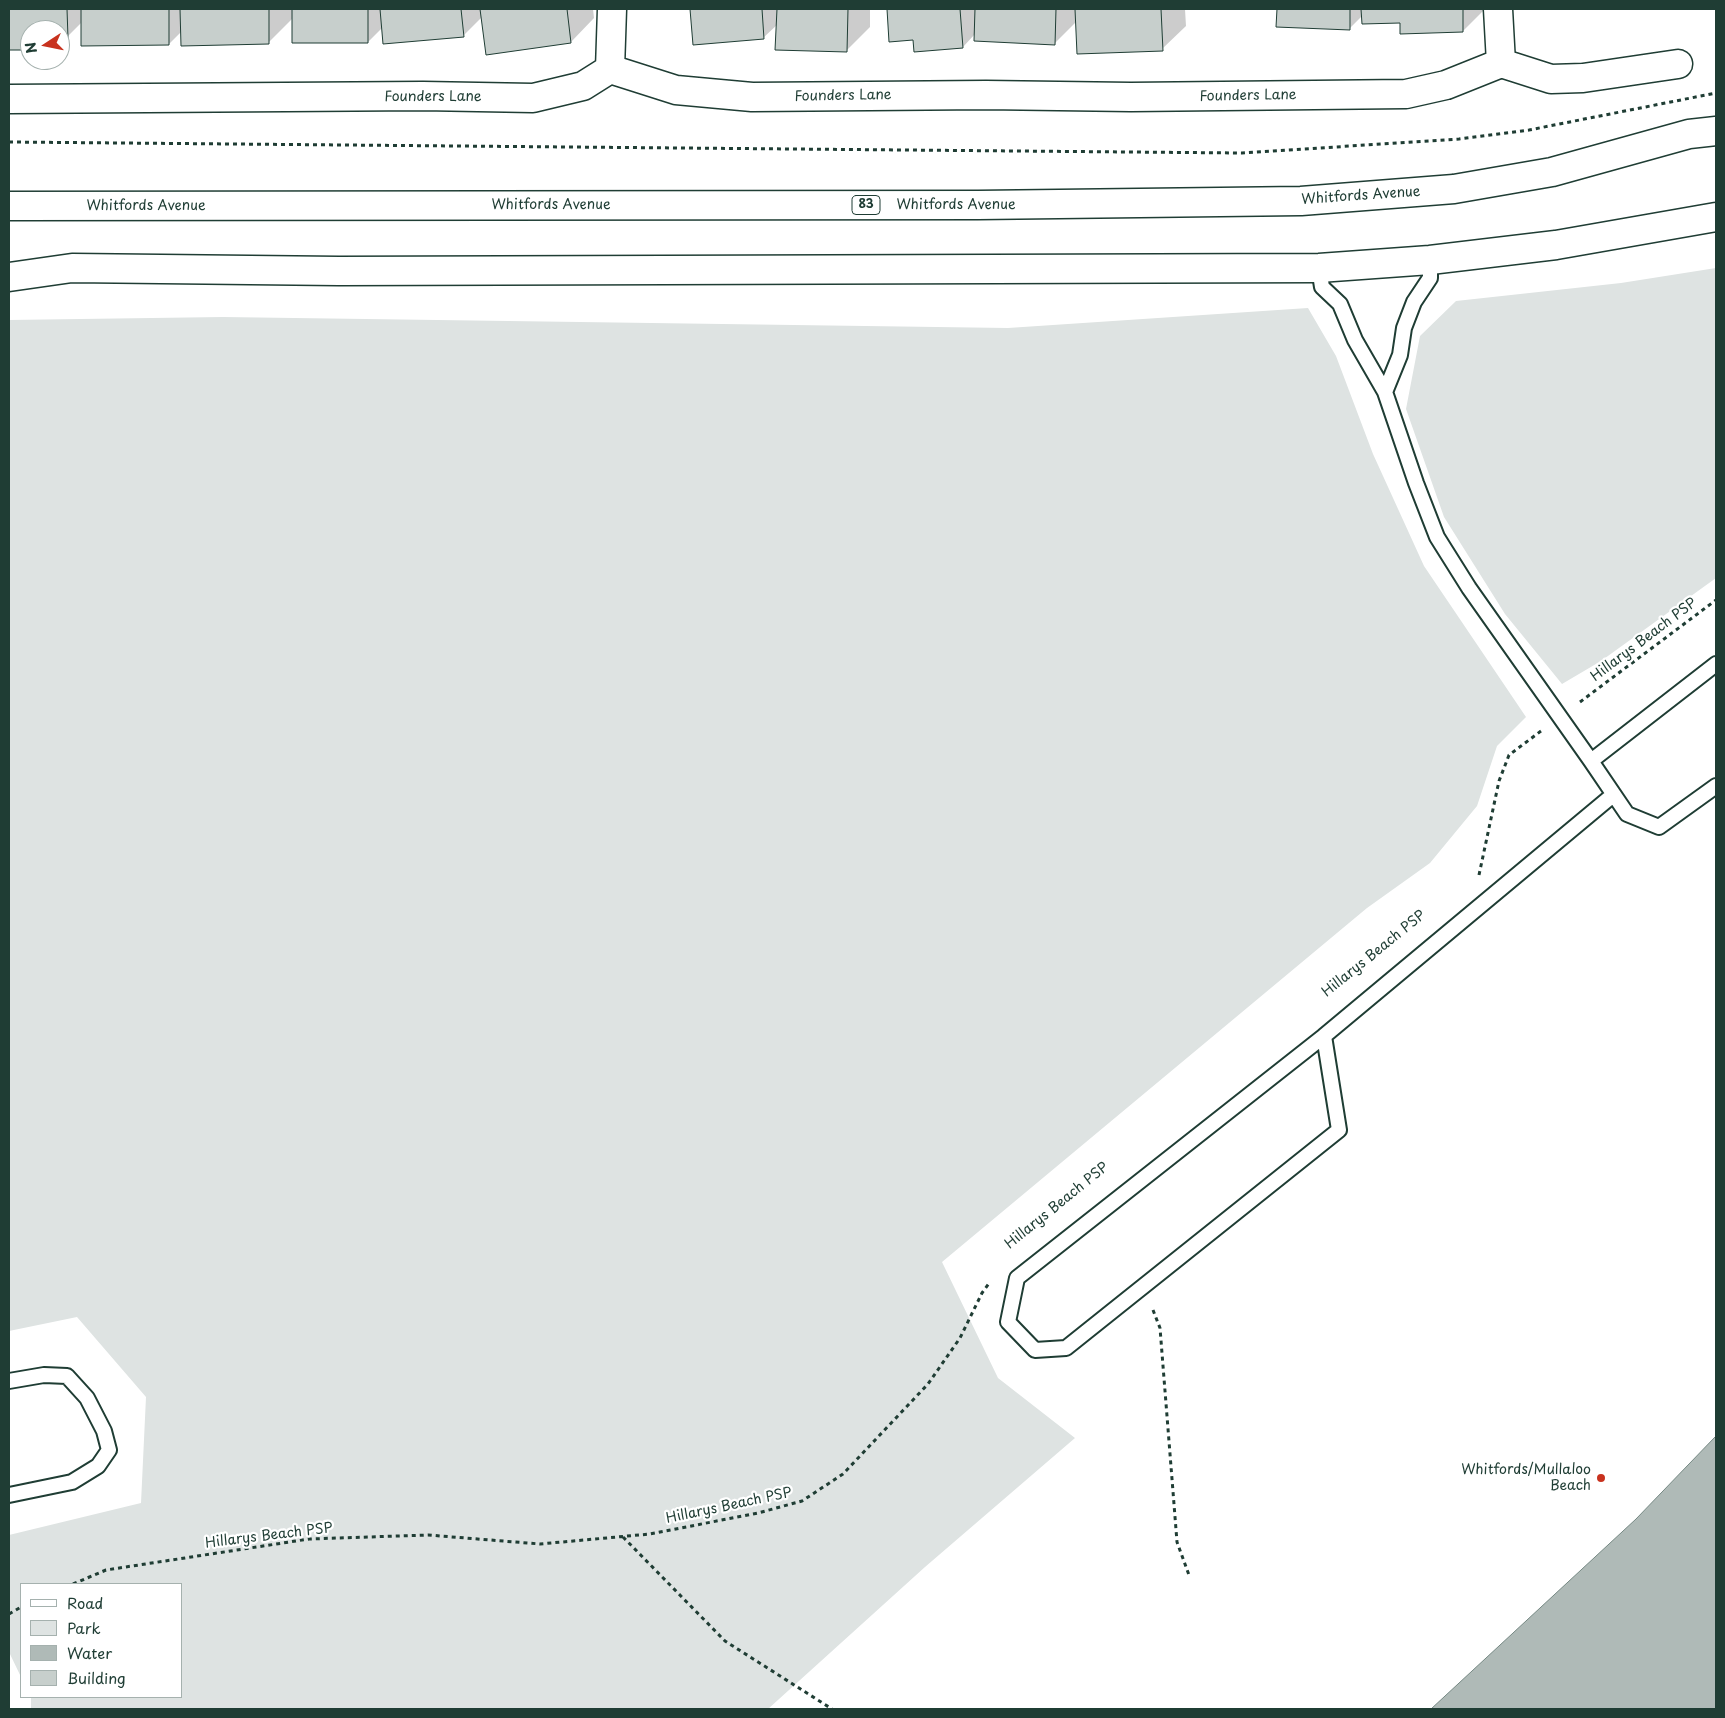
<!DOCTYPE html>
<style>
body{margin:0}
#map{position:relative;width:1725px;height:1718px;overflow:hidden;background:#fff;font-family:"Playpen Sans",sans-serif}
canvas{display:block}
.frame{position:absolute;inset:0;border:10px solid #1f3d34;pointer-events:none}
.legend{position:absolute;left:20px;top:1583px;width:162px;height:115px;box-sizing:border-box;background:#fff;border:1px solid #a5b1ae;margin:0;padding:6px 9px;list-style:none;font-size:15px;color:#1f3d34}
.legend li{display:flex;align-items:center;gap:10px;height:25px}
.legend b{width:25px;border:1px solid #a5b1ae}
.north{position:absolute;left:20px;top:20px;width:50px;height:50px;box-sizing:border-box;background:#fff;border:1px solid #a5b1ae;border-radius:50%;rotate:259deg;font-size:14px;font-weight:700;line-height:20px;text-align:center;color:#1f3d34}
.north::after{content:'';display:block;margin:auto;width:18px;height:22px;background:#c8321e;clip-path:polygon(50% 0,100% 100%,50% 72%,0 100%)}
</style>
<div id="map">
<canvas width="1725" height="1718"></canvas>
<div class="frame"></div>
<ul class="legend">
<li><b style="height:6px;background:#fff"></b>Road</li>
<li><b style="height:14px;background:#dee3e2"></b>Park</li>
<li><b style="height:14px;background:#afbab7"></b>Water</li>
<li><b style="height:14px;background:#c7cfcc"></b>Building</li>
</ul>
<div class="north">N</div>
</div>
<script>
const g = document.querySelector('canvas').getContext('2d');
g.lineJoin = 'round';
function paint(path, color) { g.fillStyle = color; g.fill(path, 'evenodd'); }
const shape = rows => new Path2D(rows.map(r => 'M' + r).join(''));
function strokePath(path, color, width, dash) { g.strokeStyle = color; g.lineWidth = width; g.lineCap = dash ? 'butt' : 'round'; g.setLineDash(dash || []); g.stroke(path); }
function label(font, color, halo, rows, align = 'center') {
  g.font = font + ' "Playpen Sans",sans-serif'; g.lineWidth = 4.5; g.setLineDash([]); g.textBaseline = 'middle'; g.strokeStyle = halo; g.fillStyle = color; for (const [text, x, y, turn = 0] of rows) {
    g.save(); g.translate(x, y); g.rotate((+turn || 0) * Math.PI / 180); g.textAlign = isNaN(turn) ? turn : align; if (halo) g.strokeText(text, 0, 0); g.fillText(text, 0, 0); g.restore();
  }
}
const green = shape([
 [1716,268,1716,578,1601,661,1562,684,1505,614,1444,517,1406,409,1420,336,1456,301,1621,283],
 [1308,308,1336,356,1373,454,1424,566,1526,717,1497,746,1477,806,1430,863,1367,908,942,1262,998,1378,1075,1438,925,1567,768,1709,31,1709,31,1697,181,1697,181,1584,21,1584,21,1677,9,1652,9,1535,141,1503,146,1397,77,1317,9,1331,9,320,223,317,1008,328]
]);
const water = shape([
 [1716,1436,1716,1709,1431,1709,1636,1519,1716,1436]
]);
const shadow = shape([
 [9,9,593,9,594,18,571,42,487,53,482,17,463,36,383,27,368,42,293,18,268,43,182,31,169,44,82,22,67,37,60,37,60,30,30,30,30,49,9,49],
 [691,9,870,9,870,27,846,51,778,24,763,38,694,43],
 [888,9,1185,9,1186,26,1162,49,1077,21,1055,43,975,34,963,47,914,39,891,41],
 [1278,9,1485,9,1463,31,1363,15,1349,29,1277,26]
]);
const building = shape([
 [9,9,67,9,68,38,60,38,60,30,30,30,30,50,9,50,9,9],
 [81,9,169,9,169,45,81,46,81,9],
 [180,9,269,9,269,44,181,46,180,9],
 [292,9,368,9,368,43,292,43,292,9],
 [380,9,461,9,464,37,383,44,380,9],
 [480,9,567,9,571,43,486,55,480,9],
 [690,9,762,9,764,39,693,45,690,9],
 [777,9,848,9,847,52,775,50,777,9],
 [887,9,960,9,963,48,914,52,913,40,889,42,887,9],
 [975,9,1056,9,1055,45,974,41,975,9],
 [1075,9,1161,9,1163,51,1077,54,1075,9],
 [1277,9,1350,9,1350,30,1276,27,1277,9],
 [1361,9,1463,9,1463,32,1400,34,1400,23,1362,24,1361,9]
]);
const path = shape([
 [9,142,1242,153,1459,139,1529,130,1716,93],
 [1580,702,1716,600],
 [1479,875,1499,781,1509,755,1541,731],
 [1153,1310,1160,1328,1177,1542,1189,1575],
 [623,1537,725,1641,832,1709],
 [73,1584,106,1570,309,1539,428,1535,540,1544,650,1534,758,1513,802,1501,843,1474,928,1384,960,1338,982,1293,990,1282],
 [9,1614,21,1607]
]);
const lane = shape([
 [1319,268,1322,287,1340,304,1355,340,1385,392,1416,483,1437,537,1469,588,1591,761,1627,814,1659,827,1716,786],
 [1385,392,1400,355,1404,328,1414,302,1430,278,1430,260],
 [1591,761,1716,664],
 [1324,1036,1017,1278,1008,1322,1035,1350,1066,1348,1339,1130,1324,1036,1613,795],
 [9,1381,44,1375,67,1376,87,1398,104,1431,109,1450,98,1466,72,1482,9,1495]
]);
const street = shape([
 [1498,9,1501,63],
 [610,69,612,9],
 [9,99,423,96,533,98,583,86,610,69,676,90,752,97,986,95,1131,97,1406,94,1446,85,1501,63,1551,79,1583,78,1678,64]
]);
const primary = shape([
 [9,206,978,205,1301,201,1454,189,1552,172,1689,134,1716,131],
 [9,277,72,268,339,271,1319,268,1430,260,1556,245,1716,217]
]);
const markers = [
 [1601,1478,5,"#c8321e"]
];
const shields = [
 [866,205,28]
];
const shieldNames = [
 ["83",866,205]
];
const streetNames = [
 ["Founders Lane",843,96,-1],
 ["Founders Lane",1248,96,-1],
 ["Founders Lane",433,97],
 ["Whitfords Avenue",1361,196,-4],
 ["Whitfords Avenue",551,205],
 ["Whitfords Avenue",956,205],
 ["Whitfords Avenue",146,206],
 ["Hillarys Beach PSP",1644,640,-37],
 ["Hillarys Beach PSP",1374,954,-39],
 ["Hillarys Beach PSP",1057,1206,-39],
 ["Hillarys Beach PSP",729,1506,-12],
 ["Hillarys Beach PSP",269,1536,-7]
];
const poiNames = [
 ["Whitfords/Mullaloo",1591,1470],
 ["Beach",1591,1486]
];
paint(green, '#dee3e2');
paint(water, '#afbab7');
strokePath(water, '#758883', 1);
paint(shadow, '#0003');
paint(building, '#c7cfcc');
strokePath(building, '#1f3d34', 1);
strokePath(lane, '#1f3d34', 18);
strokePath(street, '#1f3d34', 31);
strokePath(primary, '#1f3d34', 31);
strokePath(path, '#1f3d34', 3, [4, 4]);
strokePath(lane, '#fff', 14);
strokePath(street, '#fff', 28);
strokePath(primary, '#fff', 28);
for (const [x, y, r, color] of markers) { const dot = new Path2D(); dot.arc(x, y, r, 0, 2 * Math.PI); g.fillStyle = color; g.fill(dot); strokePath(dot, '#fff', 2); }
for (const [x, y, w] of shields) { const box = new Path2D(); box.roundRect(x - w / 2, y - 9.5, w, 19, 4); g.fillStyle = '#fff'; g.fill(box); strokePath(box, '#1f3d34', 1); }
label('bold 12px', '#1f3d34', null, shieldNames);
label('14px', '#1f3d34', '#fff', streetNames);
label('14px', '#1f3d34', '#fff', poiNames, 'right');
</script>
